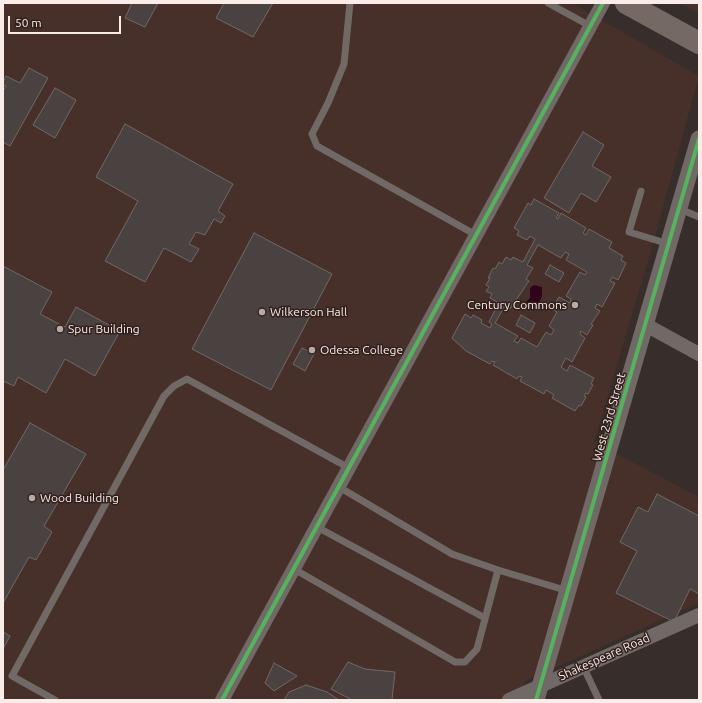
<!DOCTYPE html>
<style>
body{margin:0}
#map{position:relative;width:702px;height:703px;overflow:hidden;background:#372e2b;font-family:Ubuntu,sans-serif}
canvas{display:block}
.frame{position:absolute;inset:0;border:4px solid #faece9;pointer-events:none}
.scale{position:absolute;left:8px;top:16px;width:113px;height:18px;box-sizing:border-box;border:2px solid #faece9;border-top:0;padding-left:5px;font-size:12px;line-height:14px;white-space:nowrap;color:#faece9;-webkit-text-stroke:3px #32201c;paint-order:stroke}
</style>
<div id="map">
<canvas width="702" height="703"></canvas>
<div class="frame"></div>
<div class="scale">50 m</div>
</div>
<script>
const g = document.querySelector('canvas').getContext('2d');
g.lineJoin = 'round';
function paint(path, color) { g.fillStyle = color; g.fill(path, 'evenodd'); }
const shape = rows => new Path2D(rows.map(r => 'M' + r).join(''));
function strokePath(path, color, width, dash) { g.strokeStyle = color; g.lineWidth = width; g.lineCap = dash ? 'butt' : 'round'; g.setLineDash(dash || []); g.stroke(path); }
function label(font, color, halo, rows, align = 'center') {
  g.font = font + ' Ubuntu,sans-serif'; g.lineWidth = 3; g.setLineDash([]); g.textBaseline = 'middle'; g.strokeStyle = halo; g.fillStyle = color; for (const [text, x, y, turn = 0] of rows) {
    g.save(); g.translate(x, y); g.rotate((+turn || 0) * Math.PI / 180); g.textAlign = isNaN(turn) ? turn : align; if (halo) g.strokeText(text, 0, 0); g.fillText(text, 0, 0); g.restore();
  }
}
const built = shape([
 [3,3,572,3,699,76,649,258,594,442,699,497,699,603,525,681,520,700,3,700],
 [679,3,699,3,699,14]
]);
const water = shape([
 [534,285,542,287,542,296,538,305,531,309,526,309,524,304,530,298,530,288]
]);
const building = shape([
 [132,3,158,3,145,27,125,18,132,3],
 [224,3,273,3,253,37,216,18,224,3],
 [29,68,48,78,10,146,3,142,3,91,6,86,3,85,3,82,6,76,20,83,29,68],
 [55,88,76,100,55,138,33,125,55,88],
 [125,124,233,184,218,211,225,216,221,223,214,219,205,235,196,232,189,244,199,249,191,262,164,248,145,282,105,261,138,201,96,177,125,124],
 [583,132,604,145,592,166,611,177,596,202,581,193,569,213,544,198,583,132],
 [534,199,559,213,556,218,558,219,561,213,586,228,583,233,586,235,589,229,612,242,609,248,623,256,621,260,626,263,618,280,612,277,610,281,615,283,602,307,597,304,595,308,600,311,591,324,593,325,587,335,581,331,580,334,585,338,572,362,566,358,561,367,567,371,570,365,594,378,591,384,593,385,588,394,586,393,584,396,586,397,581,406,579,405,575,411,552,398,554,395,546,390,544,394,520,381,522,377,519,376,517,379,493,365,495,362,492,361,490,364,466,351,452,338,465,314,471,318,473,315,482,320,481,323,490,328,492,324,489,322,499,303,490,298,492,294,486,291,489,287,486,285,490,278,488,278,493,268,495,269,499,262,502,264,506,257,511,260,513,257,523,262,535,239,530,236,527,240,517,235,519,231,514,228,528,203,531,205,534,199],
 [538,245,561,258,565,252,569,254,566,260,587,272,585,275,580,272,566,296,571,299,570,303,559,297,552,309,557,312,549,326,554,330,551,335,546,332,537,347,521,338,518,343,514,341,518,336,495,323,505,306,510,309,529,281,526,279,533,268,527,265,538,245],
 [254,233,332,274,271,390,192,349,254,233],
 [550,265,564,273,559,282,545,274,550,265],
 [3,266,52,292,40,314,65,327,76,307,120,331,95,376,65,359,46,393,18,377,14,386,3,381,3,266],
 [521,315,535,323,530,333,516,325,521,315],
 [302,348,314,354,305,371,293,364,302,348],
 [30,423,86,454,44,526,52,532,36,560,29,557,3,603,3,470,30,423],
 [657,494,699,516,699,594,690,589,674,622,616,593,637,551,620,542,638,507,648,512,657,494],
 [3,632,10,636,3,649,3,632],
 [348,662,365,669,395,672,392,700,352,700,331,689,348,662],
 [274,663,297,676,274,691,265,683,274,663],
 [306,685,327,692,339,700,284,700,289,692,306,685]
]);
const service = shape([
 [350,3,344,64,328,103,312,134,317,146,476,235],
 [548,3,590,26],
 [641,191,629,232,669,244],
 [680,209,699,217],
 [339,487,452,554,498,570],
 [317,527,485,618],
 [294,569,455,662,465,662,477,649,498,570,568,591],
 [583,666,599,700],
 [55,700,12,676,164,396,174,386,187,379,349,468]
]);
const minor = shape([
 [646,325,699,354],
 [222,700,603,3],
 [509,700,699,615]
]);
const tertiary = shape([
 [536,700,699,139]
]);
const primary = shape([
 [626,3,699,43]
]);
const cycleway = shape([
 [222,700,603,3],
 [536,700,699,139]
]);
const markers = [
 [575,305,4,"#b6aaa6"],
 [262,312,4,"#b6aaa6"],
 [60,329,4,"#b6aaa6"],
 [312,350,4,"#b6aaa6"],
 [32,498,4,"#b6aaa6"]
];
const poiNames = [
 ["Century Commons",567,305,"right"],
 ["Wilkerson Hall",270,312],
 ["Spur Building",68,329],
 ["Odessa College",320,350],
 ["Wood Building",40,498]
];
const streetNames = [
 ["West 23rd Street",609,417,-74],
 ["Shakespeare Road",604,657,-24]
];
paint(built, '#472f2a');
paint(water, '#31041c');
paint(building, '#4a4241');
strokePath(building, '#716867', 1);
strokePath(service, '#716966', 7);
strokePath(minor, '#716966', 14);
strokePath(tertiary, '#716966', 17);
strokePath(primary, '#746963', 22);
strokePath(cycleway, '#56b35d', 4);
for (const [x, y, r, color] of markers) { const dot = new Path2D(); dot.arc(x, y, r, 0, 2 * Math.PI); g.fillStyle = color; g.fill(dot); strokePath(dot, '#32201c', 1.5); }
label('12px', '#faece9', '#32201c', poiNames, 'left');
label('12px', '#faece9', '#32201c', streetNames);
</script>
